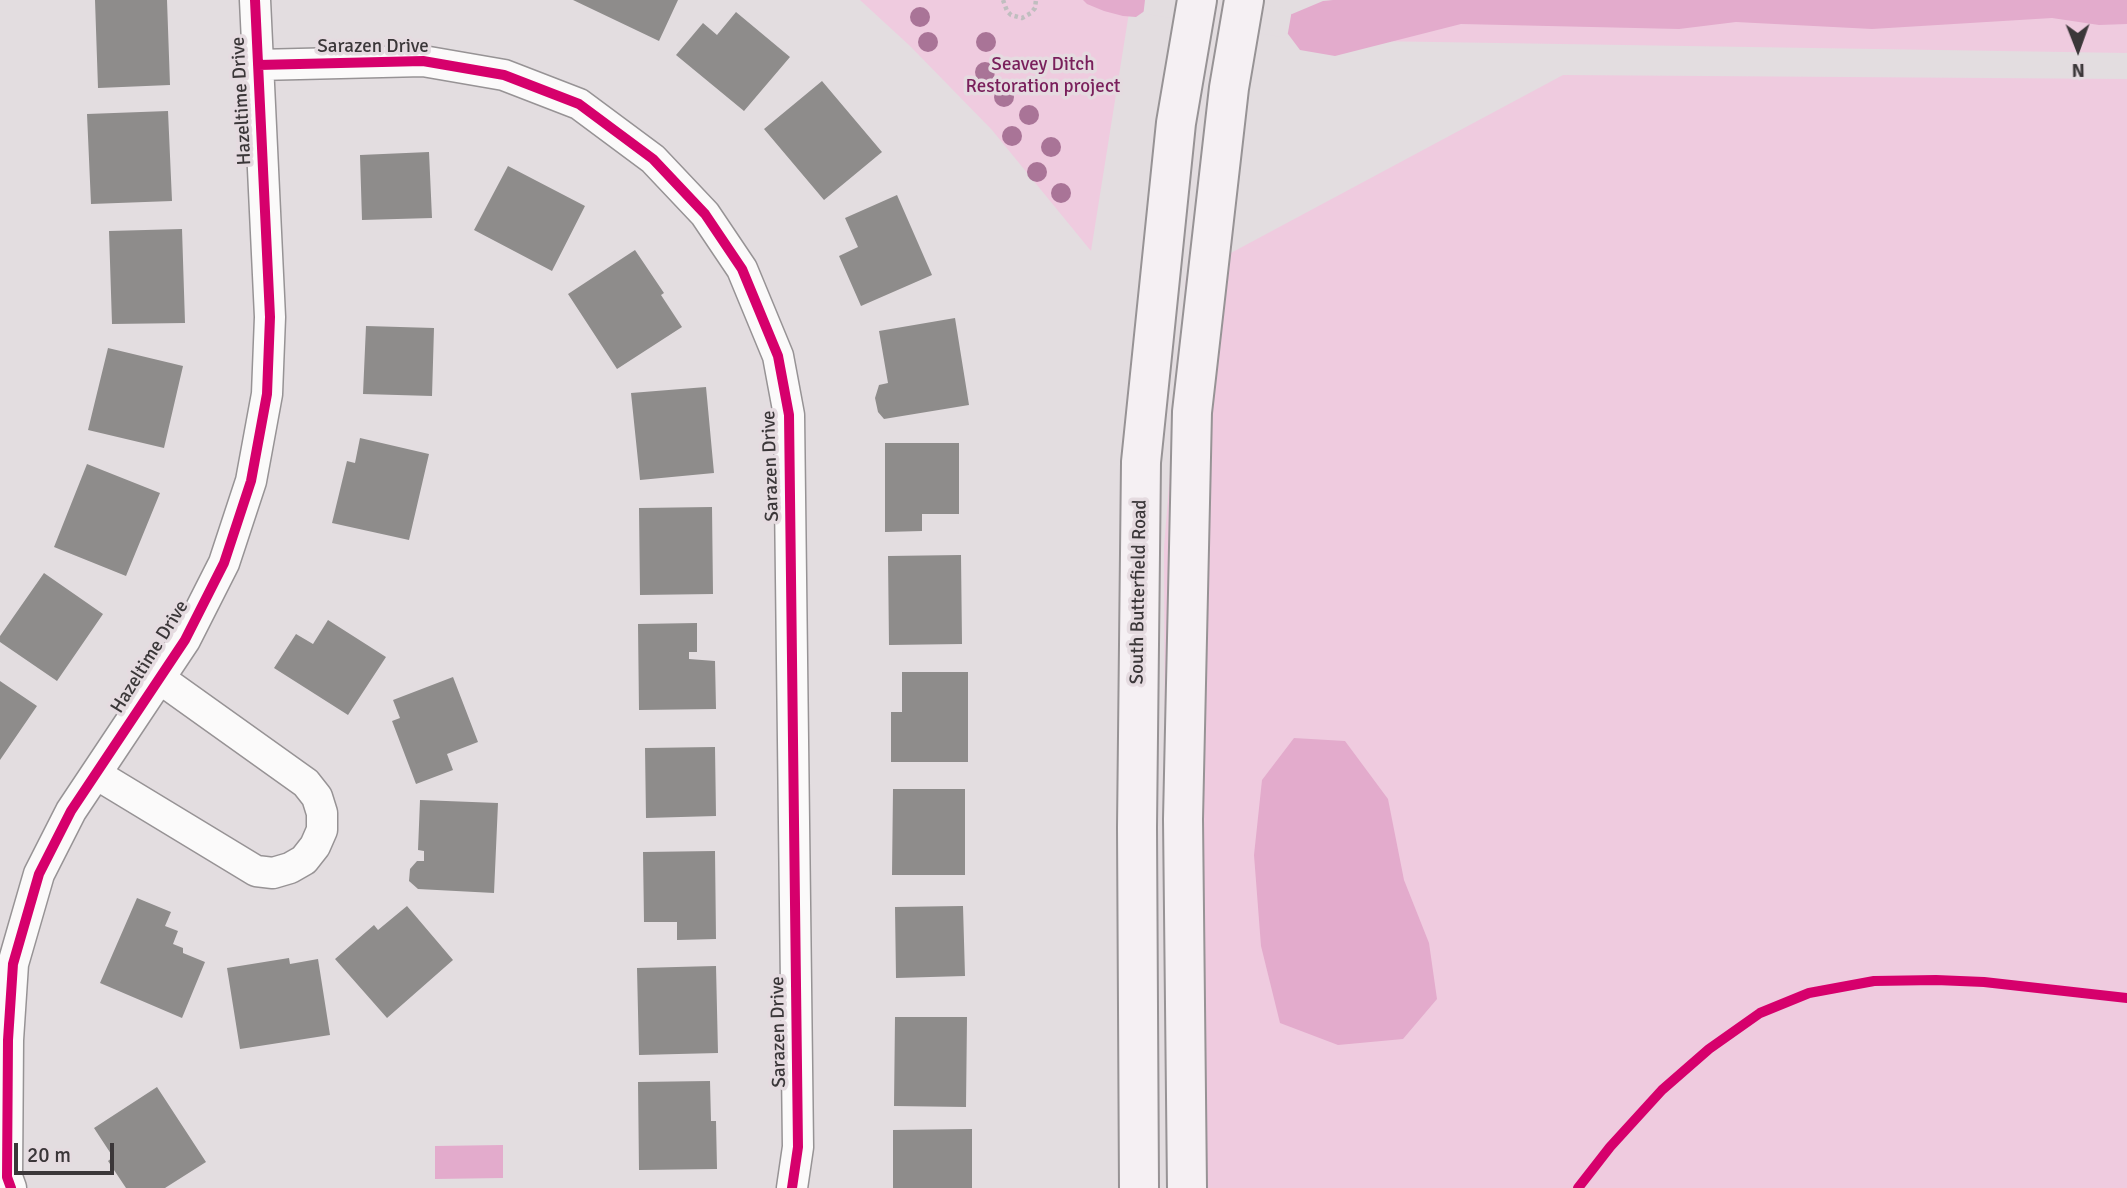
<!DOCTYPE html>
<style>
body{margin:0}
#map{position:relative;width:2127px;height:1188px;overflow:hidden;background:#e3dde0;font-family:Signika,sans-serif}
canvas{display:block}
.north{position:absolute;left:2043px;top:14px;width:70px;height:70px;-webkit-text-stroke:5px #e5dbe0;paint-order:stroke;rotate:179deg;font-size:19px;font-weight:700;line-height:28px;text-align:center;color:#3b3739}
.north::after{content:'';display:block;margin:auto;width:24px;height:32px;background:#3b3739;clip-path:polygon(50% 0,100% 100%,50% 72%,0 100%)}
.scale{position:absolute;left:14px;top:1143px;width:100px;height:32px;box-sizing:border-box;border:4px solid #3b3739;border-top:0;padding-left:9px;font-size:21px;line-height:24px;white-space:nowrap;color:#3b3739;-webkit-text-stroke:5px #e5dbe0;paint-order:stroke}
</style>
<div id="map">
<canvas width="2127" height="1188"></canvas>
<div class="north">N</div>
<div class="scale">20 m</div>
</div>
<script>
const g = document.querySelector('canvas').getContext('2d');
g.lineJoin = 'round';
function paint(path, color) { g.fillStyle = color; g.fill(path, 'evenodd'); }
const shape = rows => new Path2D(rows.map(r => 'M' + r).join(''));
function strokePath(path, color, width, dash) { g.strokeStyle = color; g.lineWidth = width; g.lineCap = dash ? 'butt' : 'round'; g.setLineDash(dash || []); g.stroke(path); }
function label(font, color, halo, rows, align = 'center') {
  g.font = font + ' Signika,sans-serif'; g.lineWidth = 7; g.setLineDash([]); g.textBaseline = 'middle'; g.strokeStyle = halo; g.fillStyle = color; for (const [text, x, y, turn = 0] of rows) {
    g.save(); g.translate(x, y); g.rotate((+turn || 0) * Math.PI / 180); g.textAlign = isNaN(turn) ? turn : align; if (halo) g.strokeText(text, 0, 0); g.fillText(text, 0, 0); g.restore();
  }
}
const green = shape([
 [860,0,1131,0,1091,251,992,130,910,46],
 [1375,0,2127,0,2127,53,1372,41],
 [1563,75,2127,79,2127,1188,1167,1188,1164,547,1186,277]
]);
const water = shape([
 [1083,0,1229,0,1292,14,1323,1,1333,0,2127,0,2127,24,2099,25,2052,18,1872,29,1736,22,1679,29,1461,24,1335,56,1300,50,1288,34,1146,10,1136,17,1123,16,1104,11,1087,4],
 [1294,738,1345,741,1388,799,1404,880,1429,943,1437,999,1403,1039,1338,1045,1280,1023,1261,946,1254,855,1262,780],
 [503,1145,503,1178,435,1179,435,1146]
]);
const pier = shape([
 [1145,0,1245,0,1292,10,1287,38,1147,14,1143,17]
]);
const building = shape([
 [95,0,167,0,170,85,98,88],
 [573,0,678,0,659,41],
 [736,12,790,57,744,111,676,55,703,23,717,35],
 [822,81,882,152,824,200,764,129],
 [168,111,172,201,91,204,87,114],
 [429,152,432,218,362,220,360,155],
 [508,166,585,206,552,271,474,230],
 [897,195,932,275,861,306,839,256,858,247,845,218],
 [182,229,185,323,112,324,109,231],
 [635,250,664,293,661,295,682,327,617,369,568,294],
 [955,318,969,405,884,419,878,412,875,398,879,385,888,383,879,331],
 [366,326,434,328,432,396,363,394],
 [108,348,183,366,164,448,88,430],
 [706,387,714,473,640,480,631,393],
 [360,438,429,454,409,540,332,523,347,461,355,463],
 [885,443,959,443,959,514,922,514,922,531,885,532],
 [87,464,160,493,126,576,54,547],
 [712,507,713,594,640,595,639,508],
 [961,555,962,644,889,645,888,556],
 [44,573,103,614,57,681,0,642,0,636],
 [328,620,386,657,348,715,274,668,296,634,313,644],
 [697,623,697,652,689,652,689,659,715,661,716,709,639,710,638,624],
 [902,672,968,672,968,762,891,762,891,712,902,712],
 [453,677,478,742,447,754,453,770,416,784,392,721,400,718,393,700],
 [0,681,37,706,0,760],
 [715,747,716,816,646,818,645,748],
 [893,789,965,789,965,875,892,875],
 [420,800,498,803,494,893,418,889,409,881,410,869,417,861,424,861,424,851,418,850],
 [715,851,716,939,677,940,677,922,644,922,643,852],
 [137,898,171,912,165,926,178,931,173,944,183,948,183,953,205,962,182,1018,100,983],
 [407,906,453,960,387,1018,335,959,374,925,378,930],
 [963,906,965,976,896,978,895,907],
 [289,958,290,964,318,959,330,1035,240,1049,227,968],
 [716,966,718,1053,639,1055,637,968],
 [895,1017,967,1017,966,1107,894,1106],
 [710,1081,711,1121,716,1121,717,1169,639,1170,638,1082],
 [157,1087,206,1162,165,1188,126,1188,108,1161,113,1157,94,1128],
 [972,1129,972,1188,893,1188,893,1130]
]);
const path = shape([
 [1003,0,1007,11,1011,15,1022,18,1031,13,1035,8,1036,0]
]);
const street = shape([
 [258,65,423,61,504,75,579,104,653,159,705,214,742,269,778,356,789,415,798,1147,792,1188],
 [96,774,256,871,273,873,290,868,304,860,315,846,322,830,322,813,317,797,306,783,159,678],
 [11,1188,7,1177,8,1040,13,964,39,874,71,811,185,640,224,563,251,481,267,394,270,317,255,0]
]);
const secondary = shape([
 [1139,1188,1137,827,1141,462,1176,123,1197,0],
 [1187,1188,1183,819,1192,412,1229,88,1244,0]
]);
const cycleway = shape([
 [258,65,423,61,504,75,579,104,653,159,705,214,742,269,778,356,789,415,798,1147,792,1188],
 [11,1188,7,1177,8,1040,13,964,39,874,71,811,185,640,224,563,251,481,267,394,270,317,255,0],
 [1578,1188,1610,1147,1662,1090,1709,1049,1760,1013,1809,993,1874,981,1936,980,1984,982,2127,998]
]);
const trees = [
 [920,17],
 [928,42],
 [986,42],
 [985,72],
 [1004,97],
 [1029,115],
 [1012,136],
 [1051,147],
 [1037,172],
 [1061,193]
];
const streetNames = [
 ["Sarazen Drive",373,47],
 ["Hazeltime Drive",242,101,-93],
 ["Sarazen Drive",771,466,-92],
 ["South Butterfield Road",1139,592,-89],
 ["Hazeltime Drive",150,657,-58],
 ["Sarazen Drive",779,1032,-91]
];
const parkNames = [
 ["Seavey Ditch",1043,65],
 ["Restoration project",1043,87]
];
paint(green, '#efcbdf');
paint(water, '#e3abcc');
paint(pier, '#e3dde0');
paint(building, '#8e8c8b');
strokePath(street, '#979395', 33);
strokePath(secondary, '#979395', 42);
strokePath(path, '#c0bebf', 4.5, [3.5, 3.5]);
strokePath(street, '#fbfafa', 30);
strokePath(secondary, '#f5f0f3', 38);
strokePath(cycleway, '#d6006c', 10);
g.fillStyle = '#a97497';
for (const [x, y] of trees) { g.beginPath(); g.arc(x, y, 10, 0, 2 * Math.PI); g.fill(); }
label('19px', '#3b3739', '#e5dbe0', streetNames);
label('19px', '#791f5b', '#e5dbe0', parkNames);
</script>
